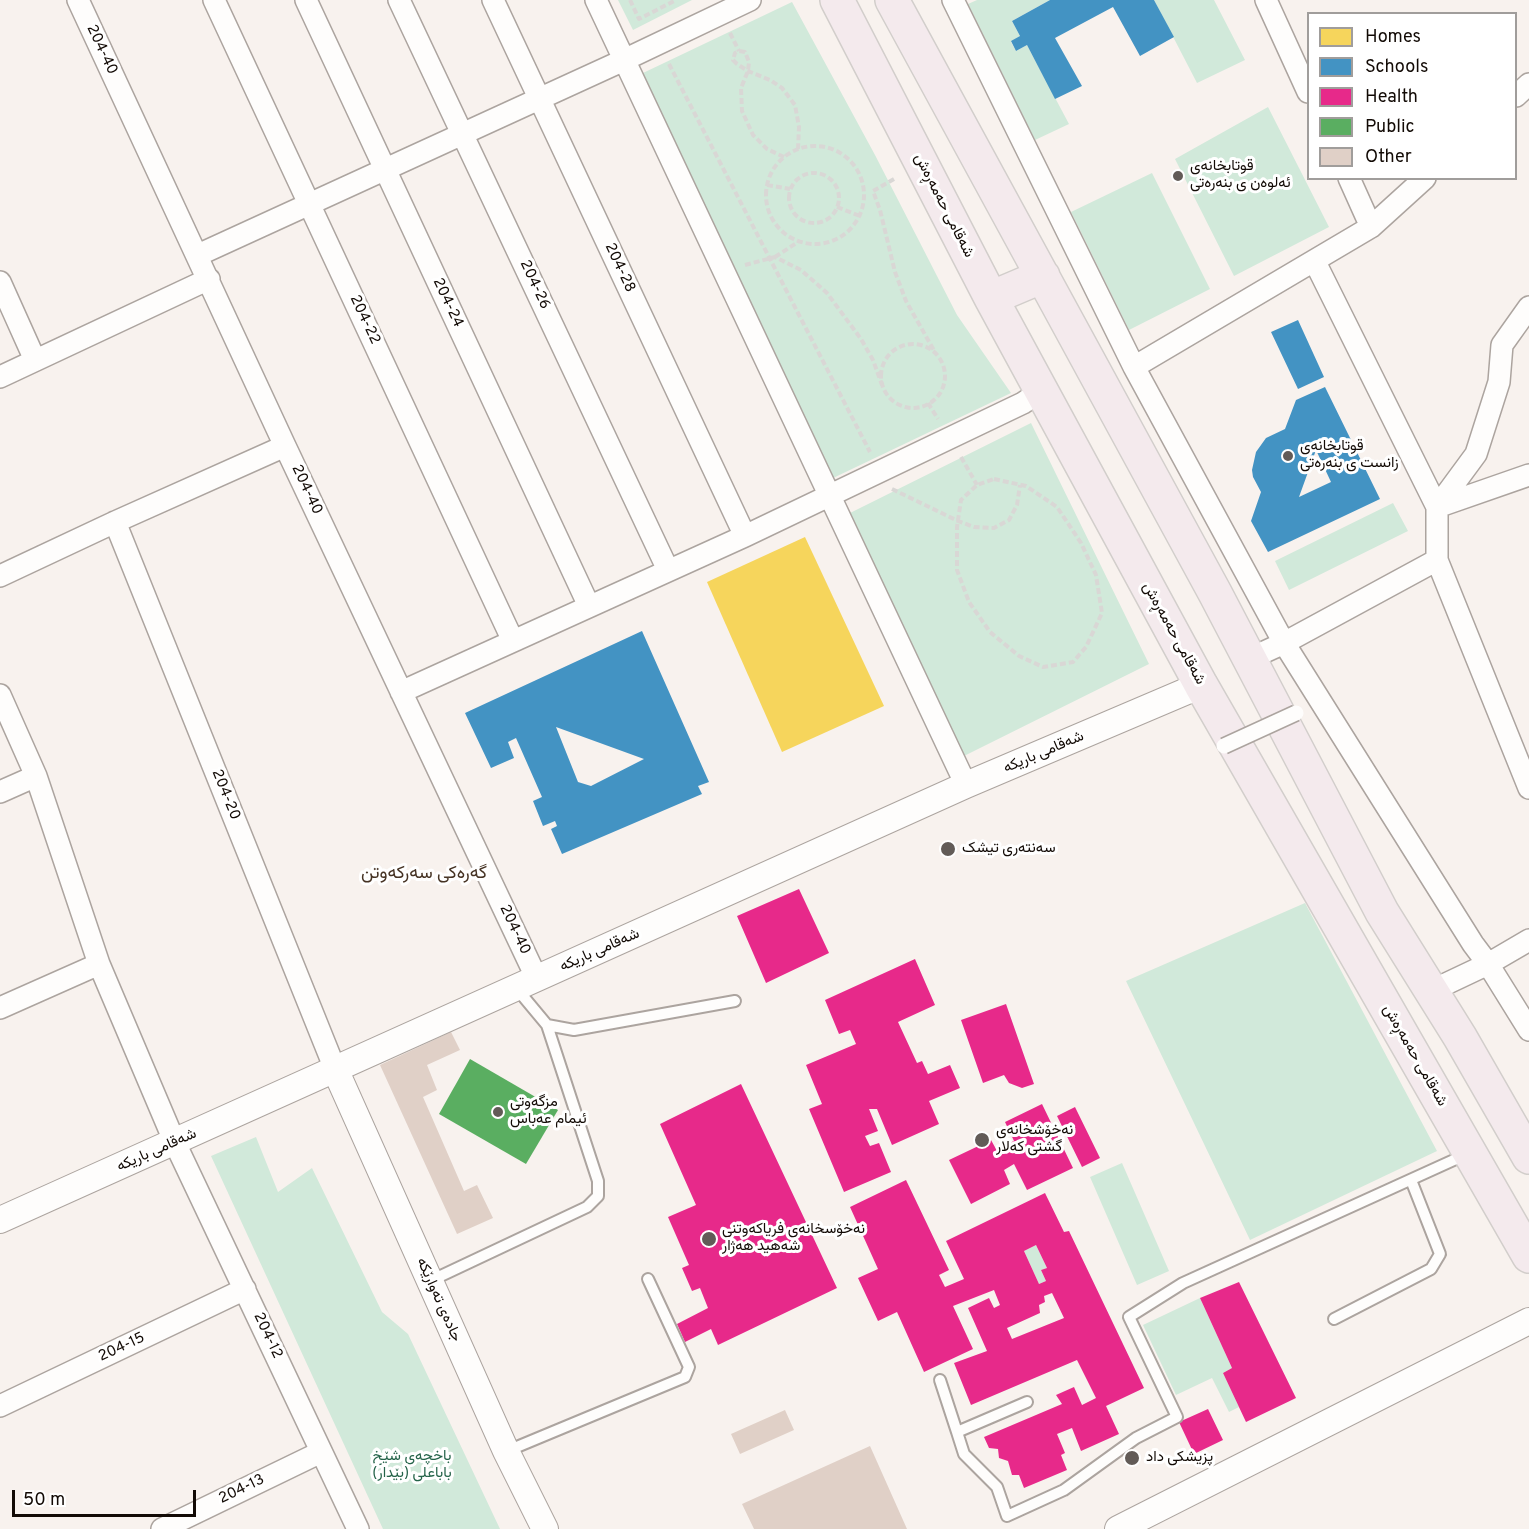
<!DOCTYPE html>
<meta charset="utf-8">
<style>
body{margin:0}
#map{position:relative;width:1529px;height:1529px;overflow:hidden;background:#f8f2ee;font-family:Overpass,sans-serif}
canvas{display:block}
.legend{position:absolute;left:1307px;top:12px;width:210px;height:168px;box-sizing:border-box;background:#fff;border:2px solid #a09d9b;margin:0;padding:8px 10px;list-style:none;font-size:18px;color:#120a05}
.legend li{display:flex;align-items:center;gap:12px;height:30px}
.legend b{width:30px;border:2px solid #a09d9b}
.scale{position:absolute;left:12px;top:1490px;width:184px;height:27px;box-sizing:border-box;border:3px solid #120a05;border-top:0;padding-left:8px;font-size:18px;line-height:21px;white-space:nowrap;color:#120a05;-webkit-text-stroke:4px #fff;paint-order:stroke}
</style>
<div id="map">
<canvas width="1529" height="1529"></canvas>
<ul class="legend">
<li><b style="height:16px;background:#f6d55c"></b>Homes</li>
<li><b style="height:16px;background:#4393c3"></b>Schools</li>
<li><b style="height:16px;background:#e7298a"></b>Health</li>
<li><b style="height:16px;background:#5aae61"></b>Public</li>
<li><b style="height:16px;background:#e0d0c7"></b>Other</li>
</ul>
<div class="scale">50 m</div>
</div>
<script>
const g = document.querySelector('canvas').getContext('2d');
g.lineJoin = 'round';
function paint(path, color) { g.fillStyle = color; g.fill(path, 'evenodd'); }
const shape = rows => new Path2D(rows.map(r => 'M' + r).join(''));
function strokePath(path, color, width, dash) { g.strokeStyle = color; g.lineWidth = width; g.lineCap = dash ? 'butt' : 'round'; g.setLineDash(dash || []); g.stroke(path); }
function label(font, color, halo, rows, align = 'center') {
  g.font = font + ' Overpass,Vazirmatn,sans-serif'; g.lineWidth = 6; g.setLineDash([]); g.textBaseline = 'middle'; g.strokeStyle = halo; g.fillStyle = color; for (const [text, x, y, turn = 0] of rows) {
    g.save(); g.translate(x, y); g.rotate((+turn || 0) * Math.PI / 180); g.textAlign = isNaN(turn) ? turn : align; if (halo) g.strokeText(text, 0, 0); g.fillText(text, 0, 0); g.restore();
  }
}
const green = shape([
 [618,0,692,0,633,30],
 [977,0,1050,0,1012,21,1020,36,1011,42,1016,51,1027,45,1069,124,1035,140,968,4],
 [1154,0,1214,0,1245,60,1197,83],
 [792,2,875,155,957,315,1011,393,831,479,643,73],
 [1268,107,1329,227,1234,276,1175,159],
 [1152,173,1210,289,1129,330,1071,212],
 [1031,423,1149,664,964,756,846,515],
 [1393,503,1408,531,1289,590,1275,561],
 [1305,903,1437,1151,1250,1240,1126,981],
 [256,1137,278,1192,312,1168,382,1312,408,1334,500,1529,383,1529,211,1156],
 [1122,1163,1169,1271,1137,1285,1090,1177],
 [1036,1245,1047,1268,1041,1270,1046,1281,1039,1284,1024,1251],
 [1200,1298,1232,1368,1223,1373,1239,1407,1229,1412,1212,1378,1176,1395,1143,1325]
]);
const homes = shape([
 [805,537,884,706,782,752,707,582]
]);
const schools = shape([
 [1050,0,1154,0,1174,37,1140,56,1113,7,1055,38,1082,86,1055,99,1027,45,1016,51,1011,41,1020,36,1012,21],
 [1298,320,1324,377,1298,389,1271,332],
 [1325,387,1380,499,1268,552,1251,521,1261,492,1253,477,1252,470,1256,452,1266,438,1285,429,1296,400],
 [1316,450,1331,482,1299,497],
 [642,631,709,782,698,786,702,794,562,854,551,829,557,826,555,821,543,826,533,801,542,797,516,738,508,742,514,758,491,768,465,713],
 [556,727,644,759,591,786,578,782]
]);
const health = shape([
 [799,889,829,953,766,983,737,916],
 [915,959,935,1005,898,1022,917,1063,922,1061,928,1074,950,1065,960,1088,929,1101,939,1124,892,1145,877,1109,869,1109,878,1131,865,1136,870,1146,879,1143,891,1172,844,1192,809,1109,822,1104,806,1065,856,1044,850,1030,839,1034,825,1000],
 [1006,1004,1034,1084,1022,1088,1009,1083,1004,1075,983,1083,961,1020],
 [741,1084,837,1288,718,1345,711,1329,685,1342,677,1324,708,1308,700,1288,692,1291,682,1268,689,1265,668,1217,696,1205,660,1124],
 [1042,1104,1073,1168,1027,1190,1014,1164,1004,1170,1010,1184,971,1204,949,1160,991,1140,996,1149,1014,1141,1005,1122],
 [1075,1107,1100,1158,1082,1167,1057,1116],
 [906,1180,949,1270,939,1275,945,1287,964,1279,946,1241,1045,1193,1064,1232,1069,1231,1144,1388,1106,1406,1119,1434,1081,1451,1072,1428,1057,1434,1065,1453,1061,1455,1067,1470,1024,1488,1019,1475,1012,1475,1008,1461,999,1458,998,1449,989,1448,984,1437,1062,1404,1056,1395,1074,1387,1082,1405,1096,1398,1077,1360,971,1405,954,1363,987,1351,968,1308,989,1298,994,1308,1000,1305,994,1290,953,1306,973,1349,924,1372,897,1312,878,1321,858,1278,878,1269,850,1207],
 [1036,1245,1047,1268,1041,1270,1046,1281,1039,1284,1024,1251],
 [1052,1293,1064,1318,1012,1339,1007,1328,1040,1313,1039,1305,1045,1302,1044,1296],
 [1239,1282,1296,1398,1246,1422,1223,1373,1232,1368,1200,1298],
 [1208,1409,1223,1440,1194,1454,1179,1422]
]);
const public = shape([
 [470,1059,558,1110,526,1164,439,1114]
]);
const building = shape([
 [451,1032,460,1050,427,1065,437,1090,423,1097,464,1191,477,1185,493,1218,457,1234,380,1065],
 [785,1410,794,1430,740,1454,731,1434],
 [870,1446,907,1529,754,1529,742,1504]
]);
const path = shape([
 [630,0,639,19,676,0],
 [730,33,739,51],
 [669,64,870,452],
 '766 195a49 49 0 1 1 98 0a49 49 0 1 1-98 0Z',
 [784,157,767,149,753,135,742,111,741,88,748,71,749,62,745,52,739,51,735,53,733,60,737,64,748,71,770,80,782,88,795,105,799,127,798,149],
 '789 198a25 25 0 1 1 50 0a25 25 0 1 1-50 0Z',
 [894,179,873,191,880,210,895,272,906,301,936,354],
 [767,185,790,189],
 [837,207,860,216],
 [775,257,798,242],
 [745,265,775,257,801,270,827,293,861,339,873,360,882,385],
 '881 376a32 32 0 1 1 64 0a32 32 0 1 1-64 0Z',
 [928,403,938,419],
 [961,457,977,485],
 [994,479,1026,486,1057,507,1081,543,1096,575,1102,613,1086,647,1073,662,1043,667,1019,656,990,632,969,602,957,570,957,527,961,500,977,485,994,479],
 [892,489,958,521,974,527,994,528,1009,520,1017,505,1020,485]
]);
const service = shape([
 [517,989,547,1025,574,1030,735,1001],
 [430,1281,587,1207,598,1196,598,1181,547,1025],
 [1334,1319,1431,1269,1440,1254,1411,1180],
 [940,1380,957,1432],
 [1027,1402,957,1432,964,1454,997,1487,1007,1516,1064,1490,1136,1438,1177,1417,1129,1317,1183,1283,1467,1154],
 [507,1451,685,1377,689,1367,648,1279]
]);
const minor = shape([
 [78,0,285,446,537,979],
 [214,0,513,641],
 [306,0,589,606],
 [399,0,668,570],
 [493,0,745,536],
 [596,0,966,785],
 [953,0,1134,367,1284,643,1473,944,1488,964,1529,1030],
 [1266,0,1308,92],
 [1516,96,1529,84],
 [1349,178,1371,227],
 [198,255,624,60,750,0],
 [1315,262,1437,507,1529,475],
 [0,282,35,360],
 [1529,307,1502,345,1499,382,1476,454,1437,507,1437,560,1529,788],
 [1134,367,1371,227,1425,178],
 [0,377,209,279],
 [115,522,335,1069],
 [0,576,115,522,285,446],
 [1249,659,1284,643,1437,560],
 [401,692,745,536,1023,403,1041,391],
 [0,695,36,776,99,964,175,1143,358,1529],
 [0,792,36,776],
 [1431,991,1488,964,1529,940],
 [0,1008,99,964],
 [0,1406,245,1289],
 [162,1529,321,1452]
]);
const tertiary = shape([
 [335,1069,506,1451,545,1529],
 [0,1220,966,785,1201,685],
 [1118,1529,1529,1321]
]);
const trunk = shape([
 [837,0,991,298,1201,685,1529,1256],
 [892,0,1215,593,1382,912,1460,1037,1529,1157],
 [991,298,1043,276]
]);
const pedestrianBridge = shape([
 [1224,746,1296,713]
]);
const markers = [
 [1178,176,6,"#625b57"],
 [1288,456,6,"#625b57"],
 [948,849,8,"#625b57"],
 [498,1112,6,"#625b57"],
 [982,1140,8,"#625b57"],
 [709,1239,8,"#625b57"],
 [1132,1458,8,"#625b57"]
];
const streetNames = [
 ["204-40",101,50,65],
 ["شەقامی حەمەڕەش",943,206,63],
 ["204-28",619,268,65],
 ["204-26",534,285,65],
 ["204-24",447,303,65],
 ["204-22",364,320,65],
 ["204-40",306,490,65],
 ["شەقامی حەمەڕەش",1173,634,61],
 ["شەقامی باریکە",1044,753,-23],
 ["204-20",225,795,68],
 ["204-40",514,930,65],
 ["شەقامی باریکە",600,951,-24],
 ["شەقامی حەمەڕەش",1414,1056,60],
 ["شەقامی باریکە",157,1151,-24],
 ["جادەی تەوارێکە",438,1300,66],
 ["204-12",267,1336,65],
 ["204-15",122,1348,-25],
 ["204-13",242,1490,-26]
];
const poiNames = [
 ["قوتابخانەی",1190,167],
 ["ئەلوەن ی بنەرەتی",1190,184],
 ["قوتابخانەی",1300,447],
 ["زانست ی بنەرەتی",1300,464],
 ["سەنتەری تیشک",962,849],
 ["مزگەوتی",510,1103],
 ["ئیمام عەباس",510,1120],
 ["نەخۆشخانەی",996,1131],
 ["گشتی کەلار",996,1148],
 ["نەخۆسخانەی فریاکەوتنی",722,1230],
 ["شەهید هەژار",722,1247],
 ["پزیشکی داد",1146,1458]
];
const parkNames = [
 ["باخچەی شێخ",412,1457],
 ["باباعلی (بێدار)",412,1474]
];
const quarterNames = [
 ["گەرەکی سەرکەوتن",424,874]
];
paint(green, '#d1e9da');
paint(homes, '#f6d55c');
paint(schools, '#4393c3');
paint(health, '#e7298a');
paint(public, '#5aae61');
paint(building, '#e0d0c7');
strokePath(service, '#aca49f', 14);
strokePath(minor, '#aca49f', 24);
strokePath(tertiary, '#aca49f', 28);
strokePath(trunk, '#d2cecb', 36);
strokePath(path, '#d9d7d5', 4, [6, 3]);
strokePath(service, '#fefdfc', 10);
strokePath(minor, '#fefdfc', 21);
strokePath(tertiary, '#fefdfc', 26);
strokePath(trunk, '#f4eaed', 33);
strokePath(pedestrianBridge, '#aca49f', 18, []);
strokePath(pedestrianBridge, '#fefdfc', 15);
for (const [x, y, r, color] of markers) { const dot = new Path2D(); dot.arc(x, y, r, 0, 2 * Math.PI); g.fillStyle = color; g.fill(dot); strokePath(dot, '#fff', 2); }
label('15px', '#120a05', '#fff', streetNames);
label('15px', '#120a05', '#fff', poiNames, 'left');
label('15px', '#246349', '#fff', parkNames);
label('18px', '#463324', '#fff', quarterNames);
</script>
